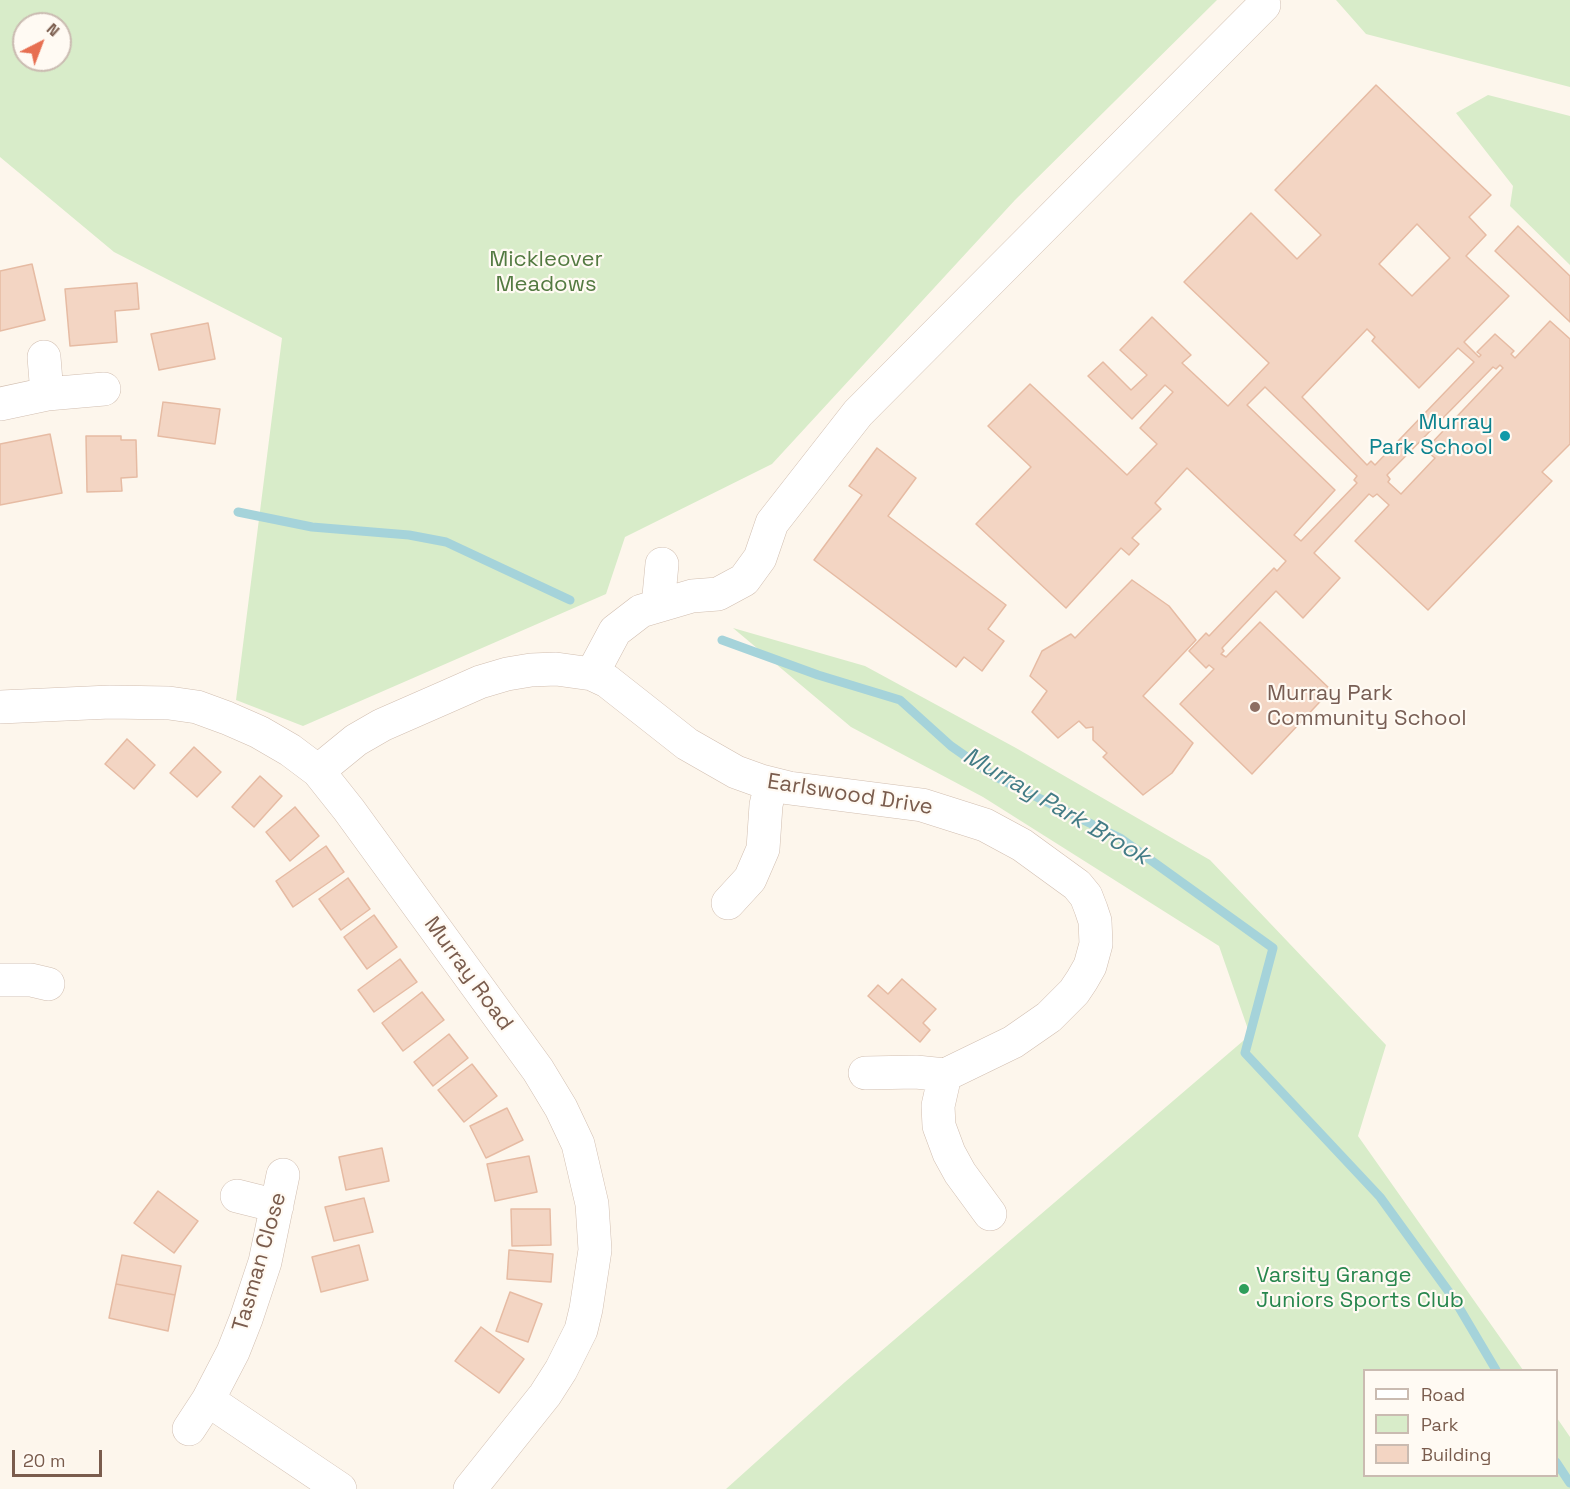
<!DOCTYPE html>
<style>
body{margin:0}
#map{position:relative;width:1570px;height:1489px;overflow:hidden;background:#fdf6ec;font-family:"Space Grotesk",sans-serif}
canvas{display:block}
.legend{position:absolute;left:1363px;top:1369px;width:195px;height:108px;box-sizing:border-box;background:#fffaf3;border:2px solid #cabbb1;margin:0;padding:8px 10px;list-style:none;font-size:18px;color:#7a5c4d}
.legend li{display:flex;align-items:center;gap:12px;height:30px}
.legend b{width:30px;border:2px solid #cabbb1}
.north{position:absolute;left:12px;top:12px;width:60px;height:60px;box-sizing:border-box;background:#fffaf3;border:2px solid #cabbb1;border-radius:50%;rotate:42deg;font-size:16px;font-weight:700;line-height:24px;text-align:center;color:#7a5c4d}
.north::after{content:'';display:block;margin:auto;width:21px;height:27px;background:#e76f51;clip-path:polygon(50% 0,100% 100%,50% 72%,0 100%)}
.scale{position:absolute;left:12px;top:1450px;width:90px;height:27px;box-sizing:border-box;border:3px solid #7a5c4d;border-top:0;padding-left:8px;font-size:18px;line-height:21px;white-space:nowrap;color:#7a5c4d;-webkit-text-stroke:4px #fffaf3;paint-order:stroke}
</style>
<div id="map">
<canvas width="1570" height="1489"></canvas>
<ul class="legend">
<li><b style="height:8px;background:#fff"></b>Road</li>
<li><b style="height:16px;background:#d8ecc9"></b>Park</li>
<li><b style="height:16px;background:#f3d5c3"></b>Building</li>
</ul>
<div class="north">N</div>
<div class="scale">20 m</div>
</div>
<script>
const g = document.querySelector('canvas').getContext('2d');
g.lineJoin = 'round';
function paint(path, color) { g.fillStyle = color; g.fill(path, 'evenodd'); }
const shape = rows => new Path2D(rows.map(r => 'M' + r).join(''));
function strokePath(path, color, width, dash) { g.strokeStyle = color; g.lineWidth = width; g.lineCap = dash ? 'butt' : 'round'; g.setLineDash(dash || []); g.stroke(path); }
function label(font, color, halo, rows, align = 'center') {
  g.font = font + ' "Space Grotesk",sans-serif'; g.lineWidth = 4.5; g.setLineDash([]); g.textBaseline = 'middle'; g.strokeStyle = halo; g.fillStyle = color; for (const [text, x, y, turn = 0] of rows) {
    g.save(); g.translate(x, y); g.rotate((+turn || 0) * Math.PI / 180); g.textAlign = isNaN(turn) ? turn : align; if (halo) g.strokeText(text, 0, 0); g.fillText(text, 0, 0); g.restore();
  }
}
const green = shape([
 [0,0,1217,0,1015,200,772,464,625,537,606,594,303,726,236,700,282,338,114,252,0,157],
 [24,24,60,24,60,60,24,60],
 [1336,0,1570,0,1570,87,1366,34],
 [1488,95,1570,116,1570,265,1510,206,1513,186,1456,113],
 [733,628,865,666,1016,748,1210,860,1386,1045,1358,1136,1523,1370,1364,1370,1364,1476,1556,1476,1557,1418,1570,1437,1570,1489,726,1489,845,1382,1250,1035,1219,946,983,797,851,727]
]);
const stream = shape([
 [238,512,312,527,409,535,446,542,570,600],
 [722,640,818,675,900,700,951,746,994,776,1120,838,1273,948,1245,1053,1380,1197,1454,1299,1496,1370],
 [1556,1462,1570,1483]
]);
const building = shape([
 [1376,85,1491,195,1469,217,1486,235,1466,256,1509,296,1464,342,1479,357,1481,355,1477,352,1495,334,1514,351,1511,354,1515,358,1550,321,1570,339,1570,444,1542,472,1552,481,1428,610,1355,541,1389,505,1377,494,1373,497,1369,494,1314,553,1340,578,1303,618,1276,591,1222,648,1224,651,1221,654,1226,657,1260,622,1331,690,1252,774,1180,704,1214,669,1209,665,1206,668,1189,651,1206,633,1209,636,1274,568,1277,571,1286,561,1187,468,1155,503,1161,509,1132,538,1139,544,1129,555,1121,548,1066,608,976,524,1031,467,988,426,1030,384,1127,475,1157,444,1140,428,1173,392,1165,385,1132,419,1088,376,1103,362,1131,390,1147,375,1120,350,1152,317,1191,355,1182,363,1228,406,1269,363,1184,282,1251,213,1297,259,1321,235,1275,190,1376,85],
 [1417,224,1450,258,1412,296,1379,264,1417,224],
 [1367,329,1375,337,1372,341,1419,388,1458,348,1474,362,1375,465,1371,461,1367,465,1302,397,1367,329],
 [1500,365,1503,368,1425,450,1435,458,1401,494,1388,482,1390,479,1387,475,1493,367,1496,369,1500,365],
 [1265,387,1357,476,1354,480,1357,483,1301,541,1294,535,1335,490,1247,405,1265,387],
 [1518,226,1570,276,1570,322,1495,251,1518,226],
 [32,264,45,320,0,331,0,271,32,264],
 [137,283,139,309,115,311,117,342,70,346,65,289,137,283],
 [208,323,215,359,159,370,151,334,208,323],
 [163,402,220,409,215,444,158,436,163,402],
 [50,434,62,493,0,505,0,444,50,434],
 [86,436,121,436,121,440,136,440,137,477,121,478,122,491,87,492,86,436],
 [877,448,916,478,888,516,1006,605,988,629,1004,641,982,671,964,657,956,667,814,560,862,495,849,486,877,448],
 [1132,580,1169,606,1196,640,1143,696,1193,743,1172,773,1143,795,1103,757,1107,753,1093,740,1093,727,1086,728,1079,721,1058,738,1032,712,1047,691,1030,676,1042,651,1071,634,1075,638,1132,580],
 [127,739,155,765,134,789,105,764,127,739],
 [194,747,221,772,197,797,170,773,194,747],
 [260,776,282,796,254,827,232,807,260,776],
 [295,807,319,836,290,861,266,832,295,807],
 [326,846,344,872,293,907,276,881,326,846],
 [348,878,370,909,341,930,319,899,348,878],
 [374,915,397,947,367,969,344,937,374,915],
 [400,959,417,982,374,1012,358,990,400,959],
 [902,979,936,1009,923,1023,930,1030,920,1042,868,996,878,985,888,994,902,979],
 [422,992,444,1020,403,1051,382,1023,422,992],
 [449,1034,468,1058,433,1086,414,1062,449,1034],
 [472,1064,497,1096,464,1122,438,1090,472,1064],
 [507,1108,523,1140,486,1158,470,1126,507,1108],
 [382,1148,389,1181,346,1190,339,1157,382,1148],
 [529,1156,537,1192,495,1201,487,1164,529,1156],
 [158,1191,198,1221,174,1253,134,1223,158,1191],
 [364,1198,373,1232,334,1241,325,1207,364,1198],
 [511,1209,550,1209,551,1245,512,1246,511,1209],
 [359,1245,368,1280,321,1292,312,1257,359,1245],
 [509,1250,553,1254,551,1282,507,1279,509,1250],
 [122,1255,181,1266,175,1295,116,1284,122,1255],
 [116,1284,175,1295,168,1331,109,1318,116,1284],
 [510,1292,542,1304,528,1342,496,1331,510,1292],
 [481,1327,524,1359,499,1393,455,1361,481,1327]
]);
const minor = shape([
 [44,357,47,394],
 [0,404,47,394,104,389],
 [658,606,662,564],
 [592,674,615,631,641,611,692,596,718,594,744,580,760,558,772,523,858,413,1264,5],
 [0,707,110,702,169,703,197,707,227,718,259,732,290,750,318,771,349,810,538,1070,561,1108,578,1144,592,1204,595,1250,586,1309,581,1330,561,1370,545,1395,470,1489],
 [318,771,356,740,382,725,446,697,480,682,507,674,531,670,556,669,592,674,607,681,687,744,736,772,761,781,789,788,922,805,985,825,1022,845,1077,885,1086,896,1091,909,1095,921,1096,944,1090,966,1082,980,1074,992,1049,1017,1013,1042,945,1075],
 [728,903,750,879,763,849,766,805,771,784],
 [0,980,31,980,48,984],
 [865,1073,916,1072,945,1075],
 [945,1075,938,1106,939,1126,949,1153,960,1173,990,1214],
 [283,1175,265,1262,246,1319,233,1352,208,1400,340,1489],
 [237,1196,277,1206],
 [189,1429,208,1400]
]);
const markers = [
 [1505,436,6,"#0f9aa8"],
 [1255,707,6,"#8d6e63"],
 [1244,1289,6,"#2e9e5b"]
];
const parkNames = [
 ["Mickleover",546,260],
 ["Meadows",546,285]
];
const cultureNames = [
 ["Murray",1493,423],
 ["Park School",1493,448]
];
const educationNames = [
 ["Murray Park",1267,694],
 ["Community School",1267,719]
];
const streetNames = [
 ["Earlswood Drive",850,795,9],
 ["Murray Road",468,974,54],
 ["Tasman Close",260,1262,-74]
];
const leisureNames = [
 ["Varsity Grange",1256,1276],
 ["Juniors Sports Club",1256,1301]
];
const waterNames = [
 ["Murray Park Brook",1056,807,30]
];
paint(green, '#d8ecc9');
strokePath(stream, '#a5d3da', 9);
paint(building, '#f3d5c3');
strokePath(building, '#e6bba3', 1.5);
strokePath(minor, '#d1beb0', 34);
strokePath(minor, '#fff', 33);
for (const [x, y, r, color] of markers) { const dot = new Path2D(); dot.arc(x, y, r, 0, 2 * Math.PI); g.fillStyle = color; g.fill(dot); strokePath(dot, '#fffaf3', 2); }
label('22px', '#537a41', '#fffaf3', parkNames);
label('22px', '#0d838f', '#fffaf3', cultureNames, 'right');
label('22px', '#785e54', '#fffaf3', educationNames, 'left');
label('22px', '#7a5c4d', '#fffaf3', streetNames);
label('22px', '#27864d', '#fffaf3', leisureNames, 'left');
label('italic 24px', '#437c86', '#fffaf3', waterNames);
</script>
